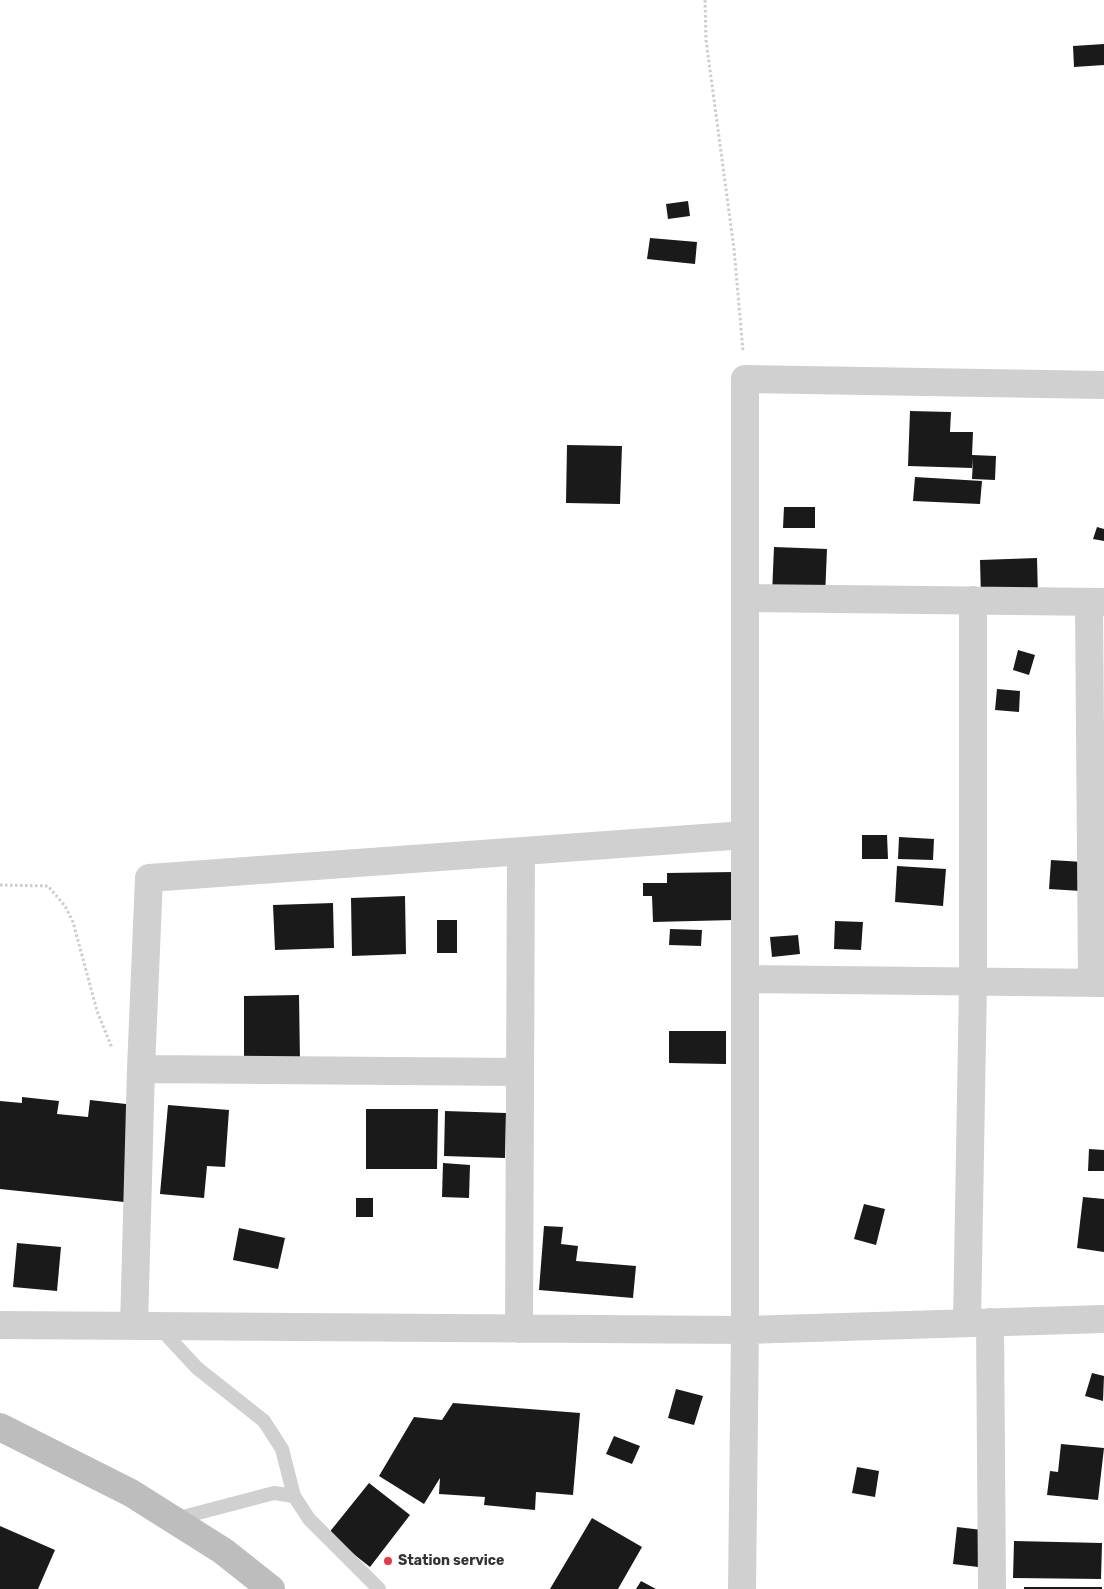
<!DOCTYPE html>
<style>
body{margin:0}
canvas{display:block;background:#fff}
</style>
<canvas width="1104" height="1589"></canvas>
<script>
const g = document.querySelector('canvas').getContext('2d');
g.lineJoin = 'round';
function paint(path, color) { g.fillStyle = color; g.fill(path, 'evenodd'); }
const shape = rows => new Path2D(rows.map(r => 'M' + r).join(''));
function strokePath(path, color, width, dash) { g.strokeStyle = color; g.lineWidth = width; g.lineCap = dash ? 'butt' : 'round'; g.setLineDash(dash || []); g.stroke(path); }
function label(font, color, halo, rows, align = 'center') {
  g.font = font + ' Rubik,sans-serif'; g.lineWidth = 5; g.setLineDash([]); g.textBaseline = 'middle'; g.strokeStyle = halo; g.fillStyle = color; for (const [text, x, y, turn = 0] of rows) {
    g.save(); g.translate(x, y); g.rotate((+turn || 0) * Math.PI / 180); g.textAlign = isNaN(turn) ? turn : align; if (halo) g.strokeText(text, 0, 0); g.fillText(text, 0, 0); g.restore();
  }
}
const building = shape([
 [1104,44,1104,65,1074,67,1073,46],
 [688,201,690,216,668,219,666,204],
 [650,238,697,242,695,264,647,259],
 [910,411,951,412,950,432,973,432,972,455,996,456,995,480,972,479,973,458,972,468,908,466],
 [567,445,622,446,620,504,566,503],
 [915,477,982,481,980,504,913,501],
 [784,507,815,507,815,528,783,528],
 [1097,527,1104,529,1104,541,1093,539],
 [774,547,827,549,825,597,772,594],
 [1037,558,1038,597,981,598,980,560],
 [1018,650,1035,655,1029,675,1013,670],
 [997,689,1020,691,1019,712,995,710],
 [862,835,887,835,888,859,862,859],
 [899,837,934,839,933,860,898,859],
 [1051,860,1083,862,1081,891,1049,889],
 [897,866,946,869,943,906,895,902],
 [734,872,734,920,653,922,652,896,643,896,643,883,667,883,667,873],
 [405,896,406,954,352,956,351,898],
 [333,903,334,948,275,950,273,905],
 [437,920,457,920,457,953,437,953],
 [835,921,863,922,861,950,834,949],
 [670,929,702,930,701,946,669,945],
 [798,935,800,954,772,957,770,937],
 [299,995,300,1062,244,1063,244,996],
 [669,1031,726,1031,726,1064,669,1063],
 [22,1097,59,1101,57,1114,88,1117,90,1100,135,1105,124,1202,0,1189,0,1101,22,1103],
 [168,1105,229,1110,225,1167,207,1166,204,1198,160,1194],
 [366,1109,438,1109,437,1169,366,1169],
 [445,1111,506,1113,505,1158,444,1156],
 [1089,1149,1104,1150,1104,1171,1088,1171],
 [443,1163,470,1165,469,1198,442,1197],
 [1083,1197,1104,1199,1104,1252,1077,1248],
 [356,1198,373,1198,373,1217,356,1217],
 [864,1204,885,1209,876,1245,854,1239],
 [544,1226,563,1227,561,1244,578,1246,576,1261,636,1266,633,1298,539,1290],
 [239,1228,285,1238,278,1269,233,1260],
 [17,1243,61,1247,57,1291,13,1287],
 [1092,1373,1104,1376,1103,1401,1085,1396],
 [676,1389,703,1396,694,1425,668,1418],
 [453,1403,580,1413,573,1495,536,1492,535,1510,484,1505,485,1497,439,1494,440,1478,424,1504,379,1476,414,1417,442,1420],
 [614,1436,640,1446,632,1464,606,1454],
 [1061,1444,1104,1448,1098,1500,1047,1495,1050,1471,1058,1472],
 [857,1467,879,1471,875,1497,852,1493],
 [369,1483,410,1515,370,1567,328,1534],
 [592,1518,642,1547,618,1589,550,1589],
 [0,1526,55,1550,38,1589,0,1589],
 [957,1527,982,1530,978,1567,953,1564],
 [1014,1541,1102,1543,1101,1579,1013,1578],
 [641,1581,656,1589,636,1589],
 [1024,1587,1102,1587,1102,1589,1024,1589]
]);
const path = shape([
 [705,0,706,40,734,249,743,351],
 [0,885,48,886,65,906,73,922,97,1011,112,1048]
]);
const lane = shape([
 [158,1326,197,1368,264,1421,282,1449,294,1496],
 [175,1519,274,1493,294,1496,309,1519,379,1589]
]);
const street = shape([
 [745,598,1104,602],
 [1089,602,1092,983],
 [745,979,1104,983],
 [141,1069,520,1072],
 [990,1322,992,1589],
 [967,1323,973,983,973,600],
 [0,1325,745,1330,1104,1319],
 [134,1326,141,1069,149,878,745,835],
 [519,1329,521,852],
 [742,1589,745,1330,745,379,1104,385]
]);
const secondary = shape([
 [0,1427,131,1493,223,1551,271,1589]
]);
const markers = [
 [388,1561,5,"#e63946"]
];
const poiNames = [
 ["Station service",398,1561]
];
paint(building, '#1a1a1a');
strokePath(path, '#cdcdcd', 3, [2.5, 2.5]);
strokePath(lane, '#d0d0d0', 14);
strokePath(street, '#d0d0d0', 28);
strokePath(secondary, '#bdbdbd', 28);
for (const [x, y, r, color] of markers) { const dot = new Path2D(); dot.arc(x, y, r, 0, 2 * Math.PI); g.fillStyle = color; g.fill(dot); strokePath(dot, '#fff', 2); }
label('bold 14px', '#333', '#fff', poiNames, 'left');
</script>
